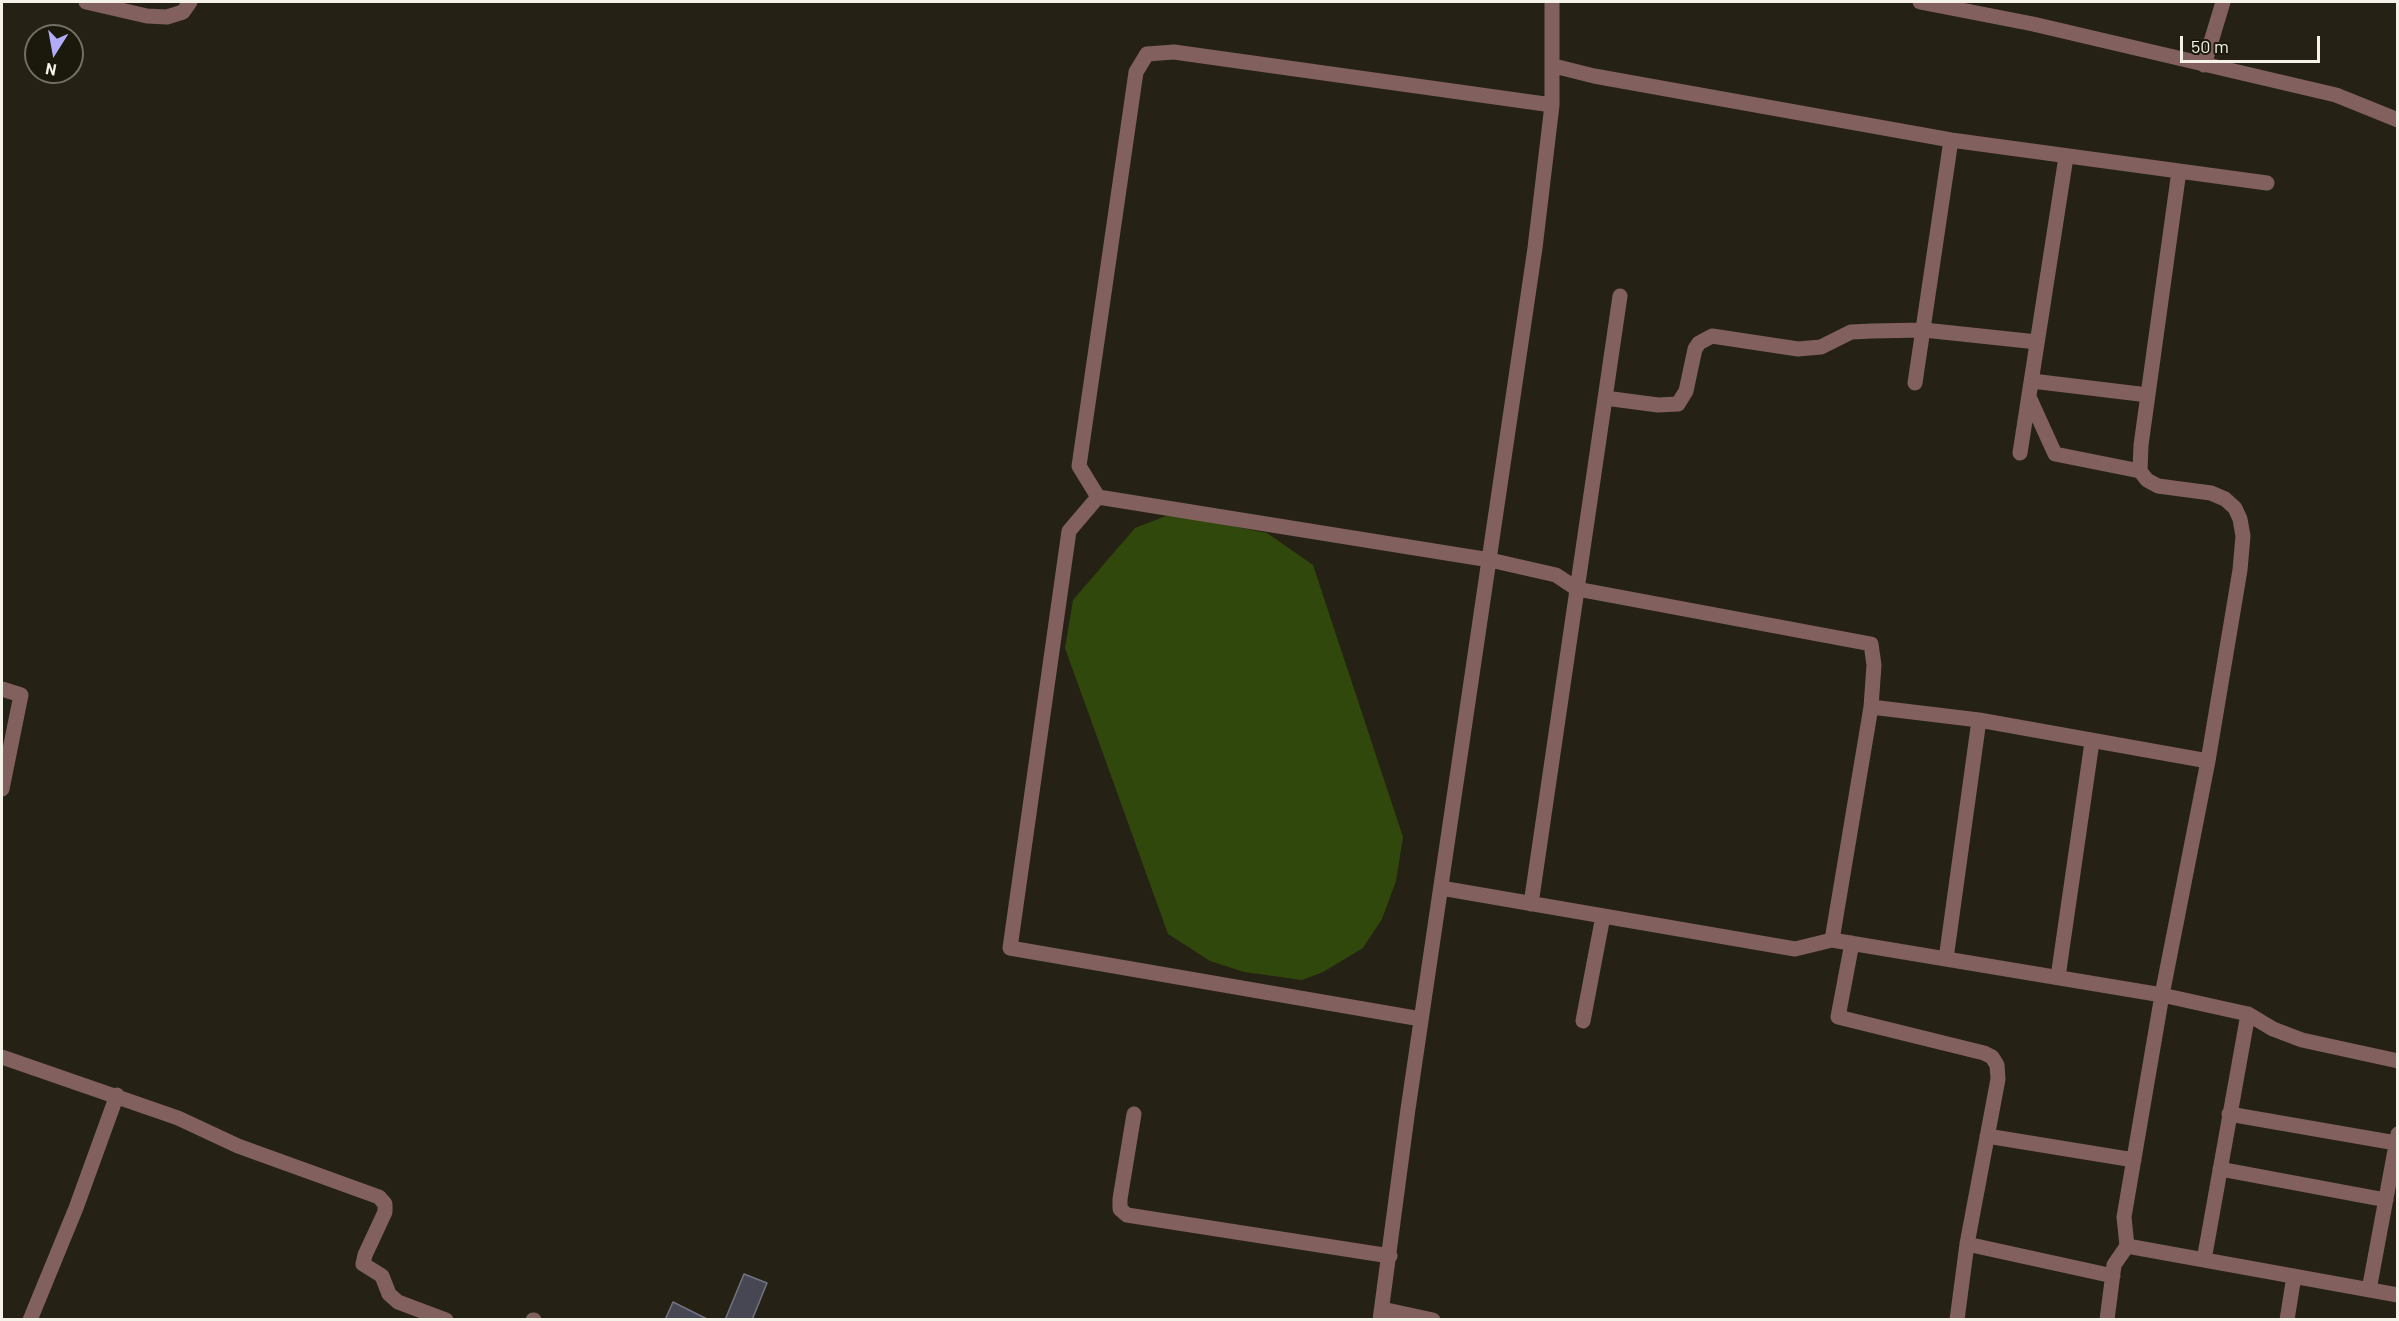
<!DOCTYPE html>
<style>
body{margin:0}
#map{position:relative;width:2399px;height:1321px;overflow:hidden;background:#252115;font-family:Barlow,sans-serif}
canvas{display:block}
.frame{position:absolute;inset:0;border:3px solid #f4f2e9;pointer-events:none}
.north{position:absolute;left:24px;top:24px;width:60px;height:60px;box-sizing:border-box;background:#1b180c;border:2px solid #726f64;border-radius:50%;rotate:191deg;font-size:16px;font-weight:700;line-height:24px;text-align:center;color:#f4f2e9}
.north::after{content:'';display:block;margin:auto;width:21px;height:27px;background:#b2adf9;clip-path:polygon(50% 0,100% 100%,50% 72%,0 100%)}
.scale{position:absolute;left:2180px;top:36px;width:140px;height:27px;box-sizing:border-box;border:3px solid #f4f2e9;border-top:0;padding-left:8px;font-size:18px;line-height:21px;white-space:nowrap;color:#f4f2e9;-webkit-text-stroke:4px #1b180c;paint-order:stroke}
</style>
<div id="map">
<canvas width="2399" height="1321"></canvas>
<div class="frame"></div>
<div class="north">N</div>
<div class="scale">50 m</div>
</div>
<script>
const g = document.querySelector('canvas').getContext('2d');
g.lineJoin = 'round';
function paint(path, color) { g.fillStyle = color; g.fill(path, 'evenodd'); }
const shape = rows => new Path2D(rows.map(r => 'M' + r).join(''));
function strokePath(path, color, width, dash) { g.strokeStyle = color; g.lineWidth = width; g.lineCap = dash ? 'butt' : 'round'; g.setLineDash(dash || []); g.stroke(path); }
const green = shape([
 [1171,514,1267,533,1313,565,1403,837,1396,881,1382,919,1363,948,1323,972,1302,980,1244,972,1210,961,1168,934,1065,648,1073,600,1135,528]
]);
const building = shape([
 [744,1274,767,1283,752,1320,725,1320,744,1274],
 [673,1302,709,1320,665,1320,673,1302]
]);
const minor = shape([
 [86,2,147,16,167,17,183,12,190,2],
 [1920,2,2033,24,2336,95,2398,120],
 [2204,65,2223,2],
 [1554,66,1594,76,1951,140,2267,183],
 [1552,105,1174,52,1147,54,1136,72,1079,466,1098,497,1490,560,1556,575,1577,589,1871,644,1874,665,1871,707,1832,940],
 [2032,381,2148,395],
 [1915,383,1951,140],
 [1605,398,1658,405,1678,404,1686,391,1695,349,1699,343,1712,336,1798,349,1821,347,1851,332,1872,331,1924,330,2037,342],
 [2030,399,2055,454,2140,471],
 [2020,453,2066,157],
 [1098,497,1069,531,1010,948,1421,1019],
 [2,689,21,695,2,789],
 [1871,707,1979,720,2208,761],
 [1441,888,1795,949,1832,940,2162,995,2208,761,2240,570,2243,536,2240,519,2235,508,2225,499,2211,493,2158,486,2147,480,2140,471,2141,445,2179,171],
 [1531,904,1620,296],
 [1852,943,1838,1017,1984,1053,1992,1057,1997,1065,1998,1079,1967,1244,1957,1320],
 [1946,959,1979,720],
 [2058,977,2092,742],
 [1583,1021,1603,916],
 [2,1057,178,1118,238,1146,379,1197,385,1204,385,1212,365,1255,363,1264,382,1276,389,1294,398,1302,446,1320],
 [2398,1061,2302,1040,2273,1029,2248,1014,2162,995,2124,1217,2127,1246,2398,1295],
 [1134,1114,1120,1199,1120,1209,1127,1215,1390,1256],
 [2229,1114,2396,1143],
 [1987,1136,2134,1160],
 [2220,1169,2386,1200],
 [1967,1244,2113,1276],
 [2204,1260,2248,1014],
 [2369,1290,2398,1134],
 [1382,1309,1433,1320],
 [30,1320,76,1208,117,1095],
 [533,1320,534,1320],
 [1380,1320,1408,1109,1535,248,1552,105,1552,2],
 [2107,1320,2114,1265,2127,1246],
 [2287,1320,2294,1276]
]);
paint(green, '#30480b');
paint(building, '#474754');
strokePath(building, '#737381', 1.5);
strokePath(minor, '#81605d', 15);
</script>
